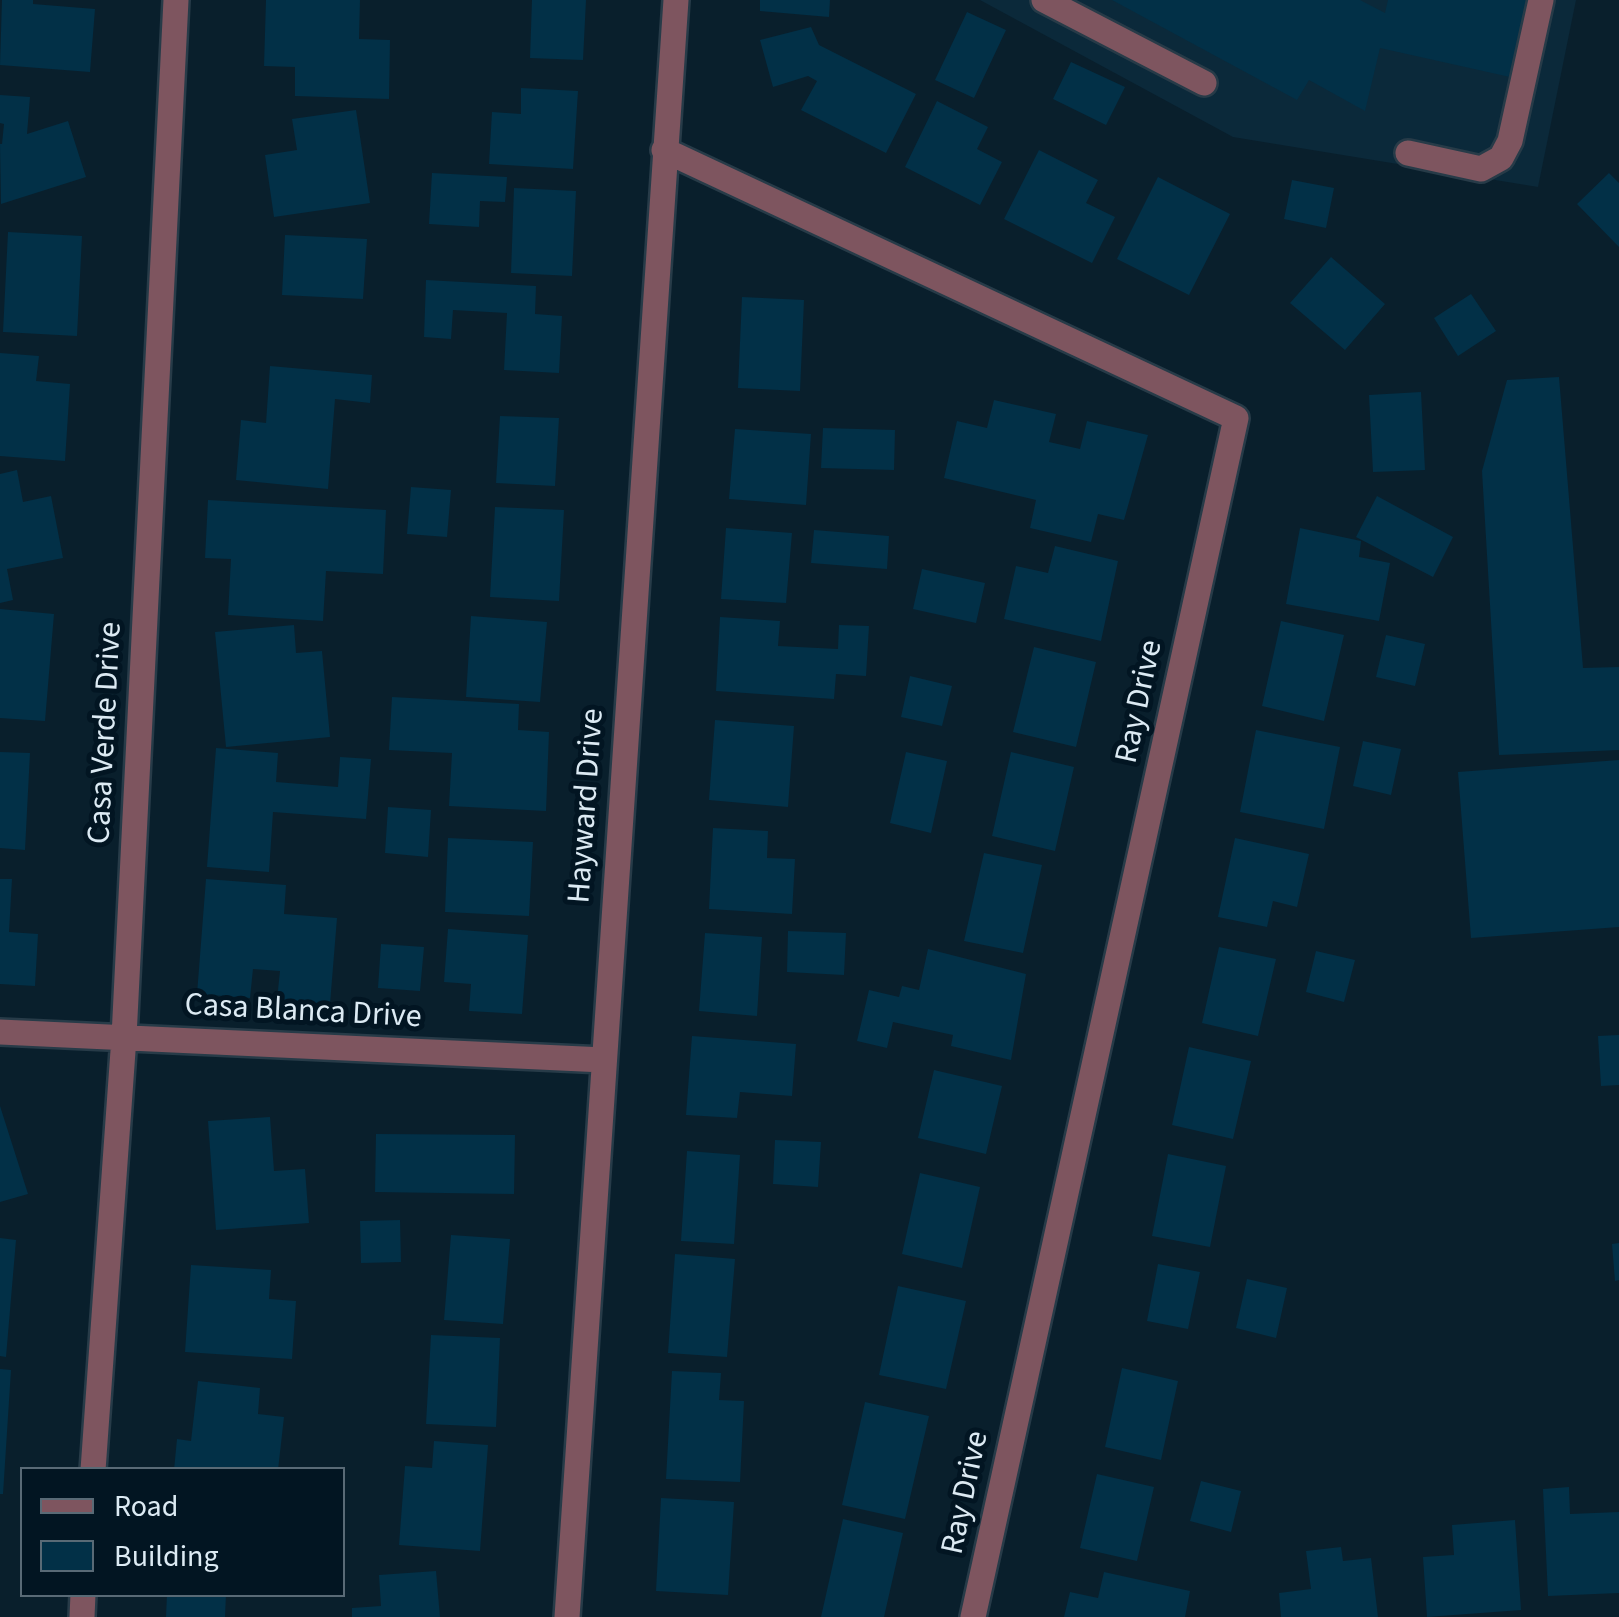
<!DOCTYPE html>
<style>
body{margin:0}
#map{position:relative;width:1619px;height:1617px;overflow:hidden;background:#091f2c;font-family:"Source Sans 3",sans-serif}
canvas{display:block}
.legend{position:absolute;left:20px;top:1467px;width:325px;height:130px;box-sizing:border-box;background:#021522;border:2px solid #596a76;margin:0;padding:12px 18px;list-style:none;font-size:30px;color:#dceaf3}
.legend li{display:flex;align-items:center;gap:20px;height:50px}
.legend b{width:50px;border:2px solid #596a76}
</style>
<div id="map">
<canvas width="1619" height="1617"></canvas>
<ul class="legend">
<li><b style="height:12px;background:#7e555f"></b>Road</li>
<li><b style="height:28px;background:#023047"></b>Building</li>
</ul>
</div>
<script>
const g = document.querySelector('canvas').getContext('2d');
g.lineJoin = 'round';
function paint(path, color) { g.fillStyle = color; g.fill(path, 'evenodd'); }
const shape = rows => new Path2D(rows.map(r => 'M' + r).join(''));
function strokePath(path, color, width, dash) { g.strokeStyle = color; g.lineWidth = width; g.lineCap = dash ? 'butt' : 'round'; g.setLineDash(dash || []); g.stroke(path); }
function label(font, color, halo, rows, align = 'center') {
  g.font = font + ' "Source Sans 3",sans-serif'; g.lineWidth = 10; g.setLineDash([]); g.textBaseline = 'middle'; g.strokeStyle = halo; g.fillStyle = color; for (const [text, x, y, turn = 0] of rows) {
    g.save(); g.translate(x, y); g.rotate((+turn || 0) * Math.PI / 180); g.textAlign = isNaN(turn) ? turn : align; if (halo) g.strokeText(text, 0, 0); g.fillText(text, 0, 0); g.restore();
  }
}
const built = shape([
 [980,0,1576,0,1538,187,1233,137]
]);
const building = shape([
 [2,0,33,0,33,4,95,9,90,72,0,65],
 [266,0,360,0,359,39,390,40,389,99,295,96,295,67,264,66],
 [532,0,586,0,583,60,530,58],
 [760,0,830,0,829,17,760,11],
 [1112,0,1360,0,1385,13,1388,0,1527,0,1510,77,1380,48,1365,111,1309,80,1297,100],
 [967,12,1006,30,974,98,935,80],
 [811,27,819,45,916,94,886,153,801,110,817,81,808,76,773,87,760,40],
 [1071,62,1125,87,1106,125,1053,99],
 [521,88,578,91,573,169,489,164,492,112,521,114],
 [0,95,30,97,27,134,68,121,86,177,1,204,0,144,2,144,4,124,0,123],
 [937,101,988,127,977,149,1002,162,980,205,905,167],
 [356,110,370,203,274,217,265,155,297,150,292,119],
 [1039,150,1098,180,1086,203,1115,217,1092,263,1004,219],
 [432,173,507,177,505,202,480,201,479,227,429,224],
 [1609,173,1619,183,1619,247,1577,204],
 [1158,177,1230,214,1189,295,1117,259],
 [1292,180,1334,188,1326,228,1284,219],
 [514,188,576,191,572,276,511,273],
 [8,232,82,236,77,336,3,332],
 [285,235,367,239,363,299,282,295],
 [1331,257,1385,304,1345,350,1290,303],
 [426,280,536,286,535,314,562,316,559,373,504,370,507,313,453,310,451,339,424,337],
 [1471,294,1496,331,1458,356,1434,318],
 [742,297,804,300,800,391,738,388],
 [0,353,39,356,36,381,70,384,65,461,0,456],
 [270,366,372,375,370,403,335,399,328,489,236,480,241,420,266,423],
 [1559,377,1583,668,1619,667,1619,750,1499,755,1482,471,1507,380],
 [1421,392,1425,470,1373,472,1369,395],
 [994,400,1056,414,1049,442,1080,449,1087,421,1148,435,1124,520,1098,514,1091,542,1030,528,1036,500,944,478,957,421,987,428],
 [500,416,559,418,555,486,496,483],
 [823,428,895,430,894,470,821,468],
 [735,429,811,434,806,505,729,499],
 [17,470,23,502,51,496,63,558,7,569,13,600,0,603,0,474],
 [411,487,451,490,447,537,407,534],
 [1377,496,1453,537,1433,577,1356,537],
 [208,500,386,510,383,574,326,571,323,621,228,615,231,559,205,558],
 [495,507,564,510,559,601,490,597],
 [726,528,792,533,786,603,721,599],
 [1300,528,1361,541,1359,557,1390,563,1379,621,1286,604],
 [814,530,889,536,887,569,811,563],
 [1055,546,1118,561,1101,641,1004,619,1016,566,1048,573],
 [922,569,985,583,976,623,913,609],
 [0,609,54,614,45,721,0,718],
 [471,616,547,622,540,702,466,697],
 [720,617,780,621,778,646,838,649,839,625,869,626,866,676,836,674,834,699,716,691],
 [1281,621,1344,635,1324,721,1262,706],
 [294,625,296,653,322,651,330,737,226,747,215,632],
 [1386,635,1425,644,1415,686,1376,677],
 [1034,647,1096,662,1076,747,1013,732],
 [910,676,952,686,942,726,901,717],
 [392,697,519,704,518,730,549,732,546,811,449,806,452,753,389,750],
 [715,720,794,726,788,807,709,800],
 [1256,730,1340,747,1324,829,1240,812],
 [1363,741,1401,749,1391,795,1353,786],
 [216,748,278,753,276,782,338,787,340,757,371,759,366,819,273,812,269,872,207,867],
 [0,752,30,753,25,850,0,848],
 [906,752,947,761,931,833,890,823],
 [1011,752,1074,767,1055,851,992,836],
 [1619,760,1619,927,1471,938,1458,772],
 [388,807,431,810,428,857,385,853],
 [713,828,768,831,767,858,795,859,792,914,709,909],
 [448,838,533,842,529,916,445,912],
 [1235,838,1309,854,1297,907,1273,901,1267,927,1218,917],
 [984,853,1042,865,1023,953,964,941],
 [0,879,12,879,9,932,38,934,35,986,0,984],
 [206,879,286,885,284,914,337,918,330,1004,277,1000,280,971,253,969,250,998,197,994],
 [448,929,528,935,522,1014,469,1011,471,984,444,982],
 [788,931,846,933,844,975,787,972],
 [705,933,762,937,757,1016,699,1011],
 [381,944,424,947,420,991,378,988],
 [1219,947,1276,959,1258,1036,1202,1023],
 [928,949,1026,974,1011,1060,951,1046,953,1035,893,1022,887,1048,857,1041,869,990,899,997,902,986,919,990],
 [1316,951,1355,960,1344,1002,1306,992],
 [1619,1035,1619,1085,1601,1086,1598,1036],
 [692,1036,796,1044,792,1096,740,1092,737,1118,686,1115],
 [1189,1047,1251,1061,1233,1139,1172,1125],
 [934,1070,1002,1086,986,1154,918,1138],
 [0,1106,28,1194,0,1202],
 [270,1117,274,1171,305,1169,309,1223,216,1230,208,1121],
 [376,1134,515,1135,514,1194,375,1192],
 [775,1140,821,1142,818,1187,773,1184],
 [687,1151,740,1155,734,1244,681,1241],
 [1168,1154,1226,1166,1210,1247,1152,1236],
 [920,1173,980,1187,962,1268,902,1254],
 [400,1220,401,1262,361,1263,360,1221],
 [451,1235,510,1239,503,1324,444,1320],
 [0,1238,16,1240,6,1357,0,1356],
 [1619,1243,1619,1280,1615,1281,1612,1244],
 [675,1254,735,1259,727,1357,668,1353],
 [1158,1264,1200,1272,1188,1329,1147,1321],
 [191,1265,271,1270,269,1299,296,1301,292,1359,185,1352],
 [1247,1279,1287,1288,1276,1338,1236,1328],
 [898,1286,966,1301,946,1389,879,1375],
 [431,1335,500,1338,496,1427,426,1424],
 [1122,1368,1178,1381,1161,1460,1105,1447],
 [0,1369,11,1370,3,1494,0,1494],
 [672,1371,721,1373,719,1400,744,1401,740,1482,666,1479],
 [198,1381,260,1388,258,1414,284,1417,278,1470,174,1470,177,1439,191,1441],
 [865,1402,929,1416,905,1519,842,1505],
 [434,1441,488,1445,480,1551,399,1545,405,1466,432,1468],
 [1097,1474,1154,1487,1137,1561,1080,1548],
 [1201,1481,1241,1491,1231,1532,1190,1521],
 [1569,1487,1570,1514,1619,1512,1619,1593,1548,1596,1543,1489],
 [661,1498,734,1502,728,1595,656,1591],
 [843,1519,903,1533,884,1617,821,1617],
 [1515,1520,1521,1610,1427,1617,1423,1557,1454,1555,1452,1525],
 [1341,1547,1343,1561,1371,1558,1378,1617,1281,1617,1279,1593,1311,1589,1306,1551],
 [436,1571,440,1617,352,1617,352,1608,381,1606,379,1575],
 [1104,1572,1190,1591,1185,1617,1064,1617,1070,1592,1098,1598],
 [167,1594,226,1594,225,1617,166,1617]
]);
const minor = shape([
 [1044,0,1204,83],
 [664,150,1236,418,973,1617],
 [1408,153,1481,169,1501,158,1510,141,1541,0],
 [0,1032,604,1060],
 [93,1470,124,1037,176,0],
 [82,1617,83,1594],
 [567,1617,676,0]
]);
const streetNames = [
 ["Ray Drive",1141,702,-78],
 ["Casa Verde Drive",107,733,-87],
 ["Hayward Drive",588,806,-86],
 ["Casa Blanca Drive",303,1013,3],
 ["Ray Drive",967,1493,-78]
];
paint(built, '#0b293a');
paint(building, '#023047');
strokePath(minor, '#273b48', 30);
strokePath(minor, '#7e555f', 25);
label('32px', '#dceaf3', '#021522', streetNames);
</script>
